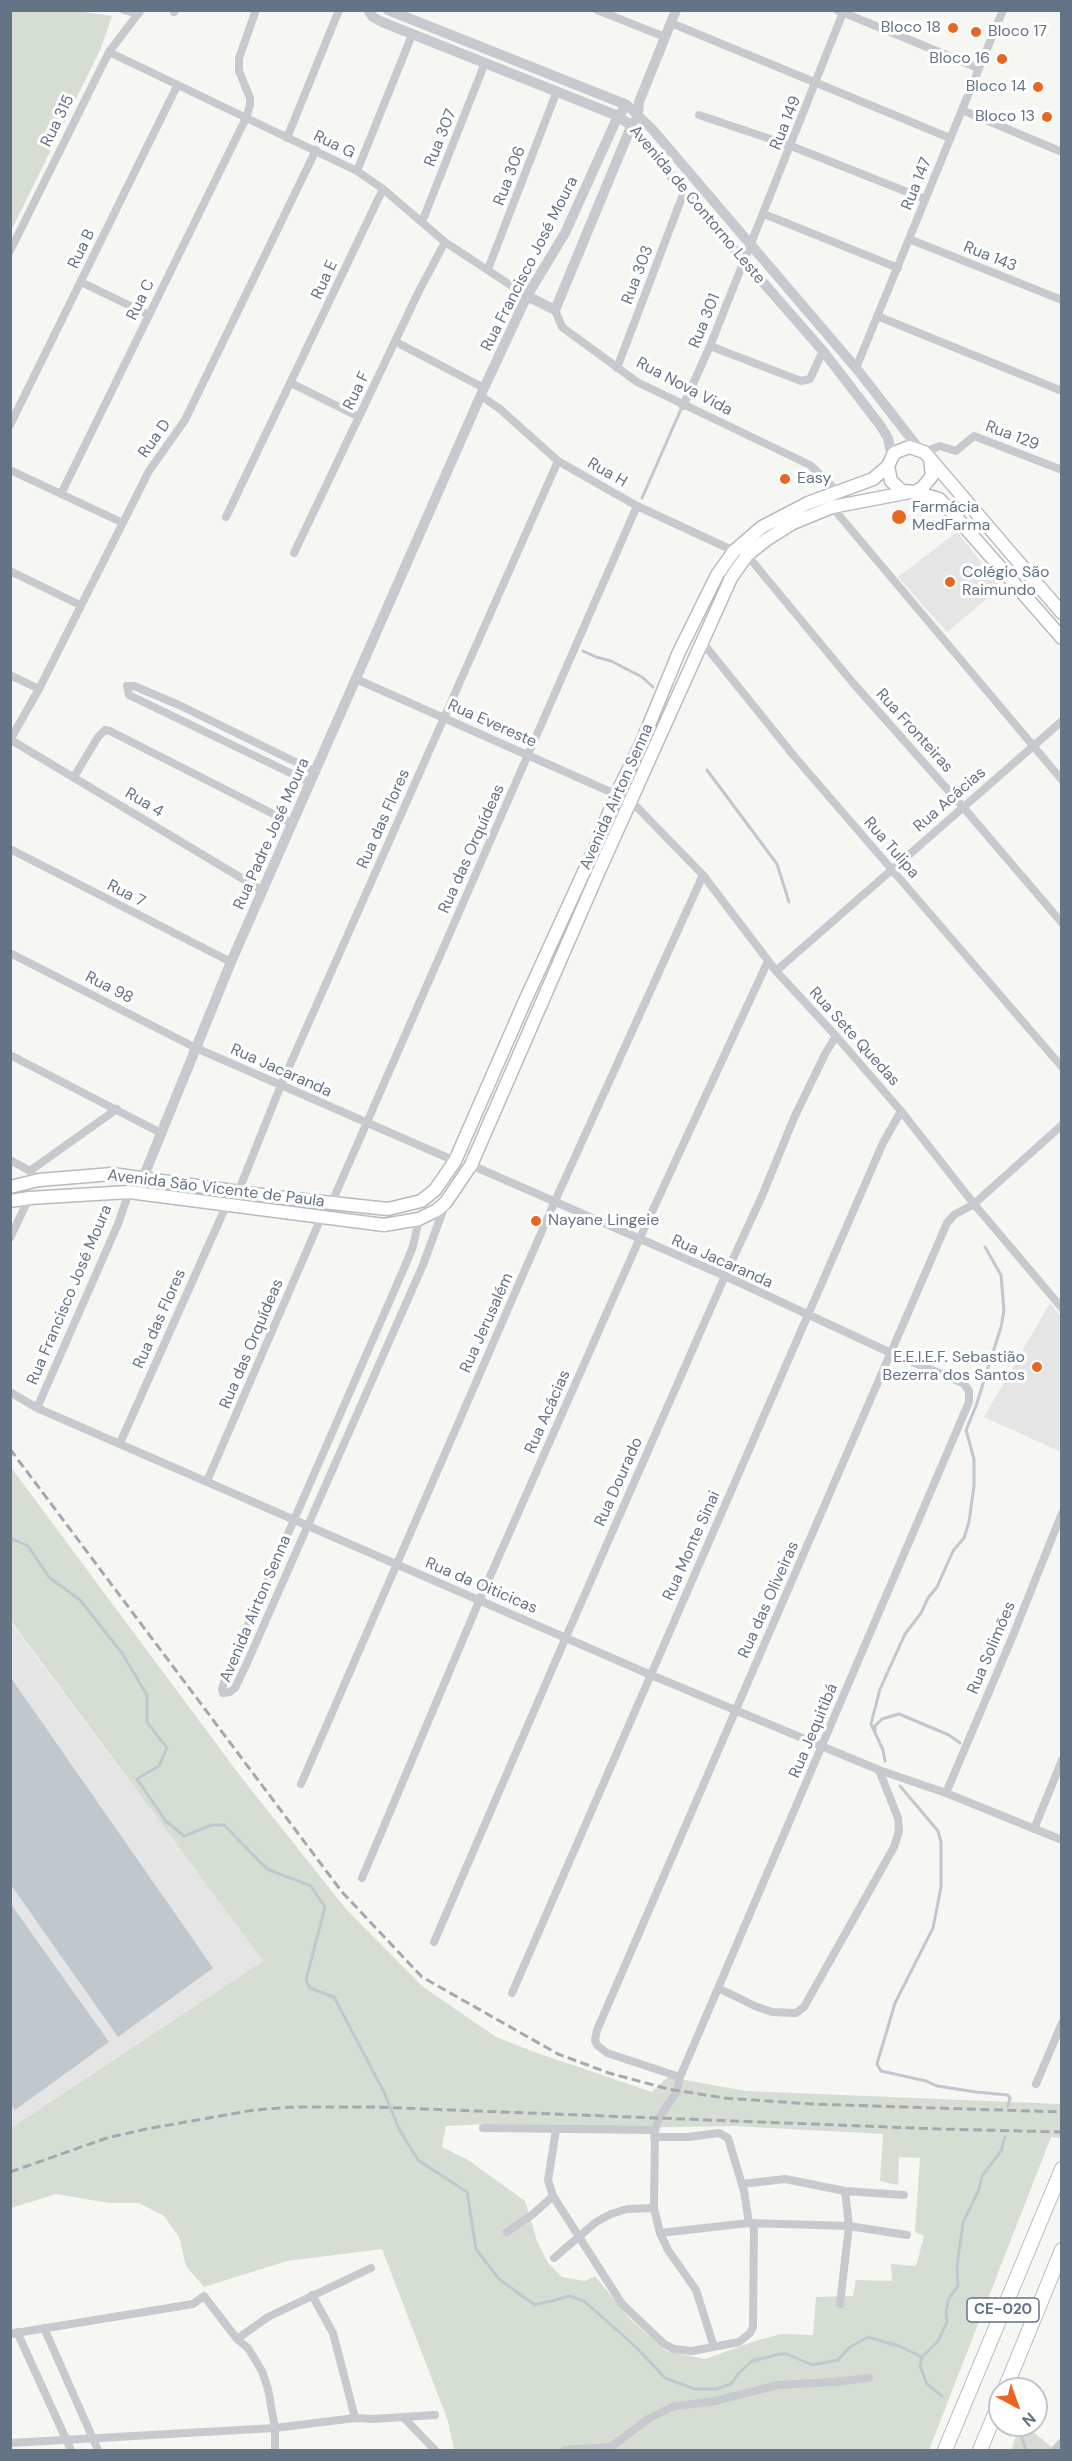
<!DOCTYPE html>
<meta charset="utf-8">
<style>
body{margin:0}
#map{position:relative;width:1072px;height:2461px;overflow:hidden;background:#f6f6f3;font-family:"DM Sans",sans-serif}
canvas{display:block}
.frame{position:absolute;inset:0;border:12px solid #647385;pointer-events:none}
.north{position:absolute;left:988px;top:2377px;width:60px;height:60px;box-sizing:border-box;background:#fff;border:2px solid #c1c7ce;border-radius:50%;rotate:139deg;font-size:16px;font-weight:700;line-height:24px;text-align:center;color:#647385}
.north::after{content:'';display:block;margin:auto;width:21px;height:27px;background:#e86621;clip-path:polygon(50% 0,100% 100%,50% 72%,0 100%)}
</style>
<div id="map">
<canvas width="1072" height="2461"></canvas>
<div class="frame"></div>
<div class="north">N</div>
</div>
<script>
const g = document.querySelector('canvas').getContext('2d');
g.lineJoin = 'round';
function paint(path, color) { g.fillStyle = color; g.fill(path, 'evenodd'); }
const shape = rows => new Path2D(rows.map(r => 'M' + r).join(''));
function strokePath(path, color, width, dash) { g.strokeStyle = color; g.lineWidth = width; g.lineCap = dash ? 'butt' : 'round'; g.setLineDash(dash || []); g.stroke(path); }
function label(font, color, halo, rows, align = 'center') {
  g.font = font + ' "DM Sans",sans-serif'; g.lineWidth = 6; g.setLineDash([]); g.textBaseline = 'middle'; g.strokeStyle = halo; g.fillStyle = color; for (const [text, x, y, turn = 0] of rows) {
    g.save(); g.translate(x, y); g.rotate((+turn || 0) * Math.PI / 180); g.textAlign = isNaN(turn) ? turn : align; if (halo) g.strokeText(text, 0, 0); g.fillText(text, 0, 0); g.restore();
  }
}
const built = shape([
 [957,532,1001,587,947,632,898,577],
 [1050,1303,1061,1317,1061,1452,984,1417],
 [10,1621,263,1961,11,2128,10,2128]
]);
const green = shape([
 [70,10,112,16,101,48,11,231,11,11],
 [10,1466,241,1777,346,1909,422,1986,496,2037,537,2053,652,2092,668,2077,746,2091,1061,2104,1061,2138,1051,2137,929,2450,454,2450,448,2421,382,2249,287,2261,204,2287,186,2266,179,2237,164,2216,139,2203,109,2203,56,2194,11,2208,11,2128,263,1961,11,1621],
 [487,2124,616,2128,734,2126,883,2134,880,2181,898,2185,899,2157,920,2158,915,2232,924,2236,916,2266,891,2264,892,2281,856,2280,853,2296,816,2297,813,2335,781,2334,755,2341,705,2359,666,2351,629,2318,595,2276,585,2281,562,2277,548,2263,537,2241,525,2201,468,2160,442,2147,446,2126],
 [1020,2425,1025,2425,1055,2450,1011,2450]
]);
const water = shape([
 [11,1678,213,1968,118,2037,11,1885],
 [10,1903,109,2042,15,2110,10,2104]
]);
const stream = shape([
 [642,498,682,407],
 [583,651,596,657,611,661,642,677,653,687],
 [707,770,777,864,789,902],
 [10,1538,28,1546,49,1577,80,1600,122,1653,147,1695,147,1722,167,1748,159,1766,137,1779,165,1820,184,1836,211,1825,224,1825,267,1869,311,1886,325,1907,306,1980,310,1988,334,1997,385,2094,399,2129,418,2160,467,2192,476,2249,499,2279,535,2305,570,2296,584,2301,637,2348,665,2378,695,2389,716,2389,731,2384,739,2373,752,2361,780,2354,787,2354,812,2365,838,2360,850,2347,868,2337,899,2346,922,2357],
 [875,1731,875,1726,882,1719,899,1714,949,1735,960,1743],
 [885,1761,883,1750,871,1724,880,1689,905,1634,921,1613,928,1598,937,1587,953,1551,964,1538,969,1522,974,1486,974,1459,966,1430,976,1406,1001,1327,1004,1311,1001,1275,985,1247],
 [900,1786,938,1831,941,1842,941,1887,933,1928,895,2003,877,2064,881,2071,926,2081,937,2086,976,2092,1008,2095,1010,2098,1008,2106],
 [942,2396,927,2384,920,2366,922,2357,938,2341,947,2322,946,2312,949,2298,958,2286,957,2266,963,2223,979,2189,982,2176,1001,2151,1005,2137],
 [1019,2429,1026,2450]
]);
const minor = shape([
 [124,10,138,14],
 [597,10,665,37],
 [837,10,978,68],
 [174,12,174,10],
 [671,23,950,138],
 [109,52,357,171,383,189,445,242,527,296],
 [962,110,1062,152],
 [699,115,791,146,925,199],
 [287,138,339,10],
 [357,171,412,35],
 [764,214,898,268],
 [422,222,485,63],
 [909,239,1062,300],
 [10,251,109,52,141,10],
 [488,269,557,91],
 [81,282,149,315],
 [555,310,562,327,637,382,810,465,838,492],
 [877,316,1062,391],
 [396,342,484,388],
 [710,346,801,381,810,379,823,351],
 [617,368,684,192],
 [856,368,1003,10],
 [291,383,359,417],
 [481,396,500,409,558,461,637,506,734,551],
 [683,406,710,346,844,10],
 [10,425,177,86],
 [924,452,940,446,956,451,974,436,1062,470],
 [10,470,123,523],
 [61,494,246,118,250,105,250,98,239,71,239,58,256,10],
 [832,507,1062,780],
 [226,517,383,189],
 [294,553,419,291,445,242],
 [747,555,853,683,963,807,1062,923],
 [10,571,80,605],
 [703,643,794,756,1062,1067],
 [10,675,39,689],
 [356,679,631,801,703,875,776,971,836,1036,901,1111,974,1204,1062,1308],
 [10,740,39,689,149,471,185,420,316,150],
 [11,740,263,891],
 [74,777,98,737,105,730,110,731,293,824],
 [311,783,129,695,127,686,134,686,179,705,316,772],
 [10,849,231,962],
 [10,953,196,1048,455,1161],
 [776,971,1062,721],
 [10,1055,161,1133],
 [10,1160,32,1172],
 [471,1165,725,1276,891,1353,963,1383,969,1391,969,1402,680,2077,677,2091,659,2118,655,2130,654,2208,660,2233,668,2250,696,2290,714,2347],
 [31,1170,117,1109],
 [239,1190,281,1085,558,461],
 [332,1202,637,506],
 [419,1219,413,1246,405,1266,227,1673,222,1689,223,1693,230,1692,235,1688,247,1663,423,1265,445,1205],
 [10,1238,29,1198],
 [10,1392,37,1408,651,1675,879,1770,946,1793,1062,1840],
 [37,1408,118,1224,129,1192],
 [120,1443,226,1206],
 [207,1481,321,1218],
 [301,1784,555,1201,703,875],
 [946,1793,1014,1633,1062,1513],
 [1034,1829,1062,1760],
 [362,1878,480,1599,639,1240,768,961],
 [434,1942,566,1637,725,1276,762,1196,794,1118,825,1054,836,1036],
 [718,1988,755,2006,772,2012,796,2013,804,2007,894,1847,899,1831,898,1818,879,1770],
 [512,1993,883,1143,901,1111],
 [680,2077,607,2053,597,2045,595,2040,597,2030,947,1223,954,1215,974,1204,1062,1125],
 [1036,2084,1062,2023],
 [483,2128,655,2130],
 [556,2130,548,2180,553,2196,622,2304,664,2344,674,2349,692,2351,739,2342,750,2333,753,2327,754,2223],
 [654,2137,688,2137,719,2133,728,2138,744,2191,749,2223],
 [742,2184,785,2179,845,2191,904,2195],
 [507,2232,533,2214,553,2196],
 [660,2233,749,2223,849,2226,907,2235],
 [554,2258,596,2222,611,2214,627,2209,654,2208],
 [312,2295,333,2333,355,2418],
 [840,2304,849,2226,845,2191],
 [44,2328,98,2450],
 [17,2332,71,2450],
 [10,2334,193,2304,204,2296,237,2339,248,2348,262,2371,268,2389,275,2428,275,2450],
 [237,2339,268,2317,371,2268],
 [403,2417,435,2450],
 [10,2443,275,2428,355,2418,373,2419,435,2415],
 [565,2450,611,2447,648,2419,674,2406,711,2402,778,2385,834,2382,869,2378],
 [1055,2450,1062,2442]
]);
const tertiary = shape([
 [368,10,373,17,382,22,618,116,630,125,684,192,823,351,880,425,888,438,892,457],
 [388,10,627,105,652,129,856,368,920,450],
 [638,115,639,102,676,10],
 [527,296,555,310,633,122],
 [143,1178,231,962,484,388,527,296,565,233,618,116,627,105]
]);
const primary = shape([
 [930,458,932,476,922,488,915,492,902,491,891,481,888,466,894,453,909,447,924,452,927,455,1062,613],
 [915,492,939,499,949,509,1062,638],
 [10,1187,39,1180,112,1174,276,1197,388,1209,421,1201,435,1190,455,1161,524,1003,598,841,616,795,641,744,679,652,717,575,734,551,762,527,808,503,873,479,888,466],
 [10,1201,29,1198,129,1192,384,1225,419,1219,437,1210,446,1202,471,1165,599,871,731,578,747,555,766,540,793,523,832,507,910,492]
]);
const trunk = shape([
 [1005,2389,1062,2250],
 [945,2450,1062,2169],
 [980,2450,1000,2402]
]);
const rail = shape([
 [10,1449,342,1892,422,1977,558,2054,609,2073,668,2089,724,2098,811,2104,1062,2112],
 [10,2172,107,2138,146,2129,254,2110,293,2107,374,2107,940,2129,1062,2132]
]);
const markers = [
 [953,28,6,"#e86621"],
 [976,32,6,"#e86621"],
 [1002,59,6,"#e86621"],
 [1038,87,6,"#e86621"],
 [1047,117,6,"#e86621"],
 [785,479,6,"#e86621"],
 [899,517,8,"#e86621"],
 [950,582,6,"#e86621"],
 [536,1221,6,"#e86621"],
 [1037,1367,6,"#e86621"]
];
const shields = [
 [1003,2310,72]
];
const shieldNames = [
 ["CE-020",1003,2310]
];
const poiNames = [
 ["Bloco 18",941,28],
 ["Bloco 17",988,32,"left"],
 ["Bloco 16",990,59],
 ["Bloco 14",1026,87],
 ["Bloco 13",1035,117],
 ["Easy",797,479,"left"],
 ["Farmácia",912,508,"left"],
 ["MedFarma",912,526,"left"],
 ["Colégio São",962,573,"left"],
 ["Raimundo",962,591,"left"],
 ["Nayane Lingeie",548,1221,"left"],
 ["E.E.I.E.F. Sebastião",1025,1358],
 ["Bezerra dos Santos",1025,1376]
];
const streetNames = [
 ["Rua 315",58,121,-64],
 ["Rua 149",786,123,-68],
 ["Rua 307",441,138,-68],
 ["Rua G",334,145,26],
 ["Rua 306",510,176,-69],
 ["Rua 147",917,184,-68],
 ["Avenida de Contorno Leste",697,205,50],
 ["Rua B",82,249,-64],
 ["Rua 143",990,257,22],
 ["Rua Francisco José Moura",530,264,-63],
 ["Rua 303",638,275,-69],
 ["Rua E",325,280,-65],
 ["Rua C",141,300,-64],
 ["Rua 301",705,321,-68],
 ["Rua Nova Vida",684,387,28],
 ["Rua F",357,391,-64],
 ["Rua 129",1012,436,21],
 ["Rua D",155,439,-54],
 ["Rua H",607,473,30],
 ["Rua Evereste",492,724,24],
 ["Rua Fronteiras",914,731,48],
 ["Avenida Airton Senna",617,797,-66],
 ["Rua Acácias",950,800,-41],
 ["Rua 4",144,803,31],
 ["Rua das Flores",384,819,-66],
 ["Rua Padre José Moura",272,834,-66],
 ["Rua Tulipa",891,848,49],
 ["Rua das Orquídeas",472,849,-66],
 ["Rua 7",126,894,27],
 ["Rua 98",109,988,27],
 ["Rua Sete Quedas",854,1037,48],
 ["Rua Jacaranda",281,1071,24],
 ["Avenida São Vicente de Paula",216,1189,7],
 ["Rua Jacaranda",722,1262,24],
 ["Rua Francisco José Moura",70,1295,-67],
 ["Rua das Flores",160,1319,-66],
 ["Rua Jerusalém",487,1323,-66],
 ["Rua das Orquídeas",252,1344,-67],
 ["Rua Acácias",548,1412,-66],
 ["Rua Dourado",619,1482,-66],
 ["Rua Monte Sinai",692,1546,-66],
 ["Rua da Oiticicas",481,1586,23],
 ["Rua das Oliveiras",769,1600,-66],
 ["Avenida Airton Senna",256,1609,-67],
 ["Rua Solimões",992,1648,-67],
 ["Rua Jequitibá",814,1731,-67]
];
paint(built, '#e4e5e4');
paint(green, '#d6ded4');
paint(water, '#c0c8ce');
strokePath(stream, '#c0c8ce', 3);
strokePath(primary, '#b7babf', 15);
strokePath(trunk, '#b6b9bd', 16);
strokePath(minor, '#c6c9cd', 8);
strokePath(tertiary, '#c6c9cd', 10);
strokePath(primary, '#fff', 12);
strokePath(trunk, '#fff', 14);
strokePath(rail, '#a4a9b0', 3, [9, 4.5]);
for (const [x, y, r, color] of markers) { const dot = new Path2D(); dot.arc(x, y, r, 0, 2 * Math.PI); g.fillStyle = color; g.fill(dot); strokePath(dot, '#fff', 2); }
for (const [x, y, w] of shields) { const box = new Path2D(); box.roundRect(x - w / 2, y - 12, w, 24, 4.5); g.fillStyle = '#fff'; g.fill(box); strokePath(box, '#647385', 1.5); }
label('bold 15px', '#647385', null, shieldNames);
label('16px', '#647385', '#fff', poiNames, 'right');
label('16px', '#647385', '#fff', streetNames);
</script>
